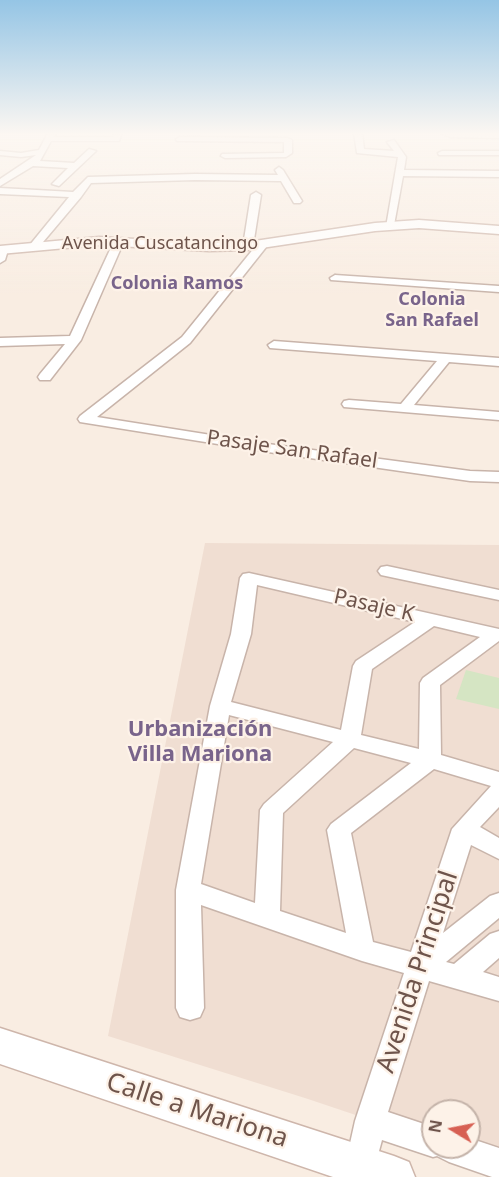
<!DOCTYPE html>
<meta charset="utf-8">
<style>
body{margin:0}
#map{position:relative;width:499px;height:1177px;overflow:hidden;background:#f9ede2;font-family:"Noto Sans",sans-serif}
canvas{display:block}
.north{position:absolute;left:421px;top:1099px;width:60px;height:60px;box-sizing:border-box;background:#fdf2e8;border:2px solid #c4b3a9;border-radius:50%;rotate:280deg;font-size:16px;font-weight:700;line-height:24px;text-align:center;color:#6e544b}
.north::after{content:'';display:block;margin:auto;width:21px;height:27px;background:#d76053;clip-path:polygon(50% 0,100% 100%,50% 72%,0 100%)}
</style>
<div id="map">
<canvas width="499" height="1177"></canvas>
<div class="north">N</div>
</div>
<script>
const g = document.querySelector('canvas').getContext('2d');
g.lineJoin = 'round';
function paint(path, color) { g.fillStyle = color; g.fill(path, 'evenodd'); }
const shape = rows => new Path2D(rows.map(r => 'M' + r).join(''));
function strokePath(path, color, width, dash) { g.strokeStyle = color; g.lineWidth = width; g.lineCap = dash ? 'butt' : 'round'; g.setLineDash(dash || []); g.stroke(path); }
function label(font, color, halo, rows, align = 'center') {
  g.font = font + ' "Noto Sans",sans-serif'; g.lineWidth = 4.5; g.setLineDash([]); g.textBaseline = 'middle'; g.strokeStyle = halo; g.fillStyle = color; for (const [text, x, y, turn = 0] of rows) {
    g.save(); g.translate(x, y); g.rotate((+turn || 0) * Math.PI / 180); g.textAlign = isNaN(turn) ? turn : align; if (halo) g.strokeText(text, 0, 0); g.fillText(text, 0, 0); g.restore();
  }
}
const residential = shape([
 [205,543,499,545,499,1162,469,1147,469,1111,433,1111,433,1141,308,1099,108,1036]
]);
const green = shape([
 [466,670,499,678,499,709,456,699]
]);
const street = shape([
 [48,133,56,133,54,137,113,137,114,133,122,133,119,141,51,141,40,161,74,163,89,149,96,151,59,186,52,184,68,168,33,166,0,186,0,179,36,155,21,157,0,155,0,151,21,153,39,150,48,133],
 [354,133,362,133,364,149,394,151,387,142,394,140,406,157,404,170,499,171,499,177,403,176,394,225,386,227,398,157,357,153,354,133],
 [441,133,499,134,499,138,451,137,441,133],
 [180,137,288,138,292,140,292,153,286,157,225,158,221,156,222,154,284,153,284,142,177,141,176,139,180,137],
 [442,151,499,151,499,155,439,155,438,153,442,151],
 [279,167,283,170,302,201,300,203,294,203,281,181,195,180,91,183,81,197,38,248,34,249,29,246,69,197,0,194,0,188,73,192,88,177,195,174,278,175,275,170,279,167],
 [256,192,261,195,253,246,248,249,243,246,251,195,256,192],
 [115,239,124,241,81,340,50,380,40,380,38,377,40,374,65,344,0,346,0,338,70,336,115,239],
 [263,241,268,244,267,246,190,343,97,417,268,444,470,471,499,472,499,482,470,481,268,452,80,422,78,419,80,416,182,337,259,242,263,241],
 [3,247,8,250,5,260,0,263,0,248,3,247],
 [335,275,499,286,499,292,331,280,330,278,335,275],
 [274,341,499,358,499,366,449,362,414,405,499,412,499,420,344,407,342,404,344,401,349,400,401,404,437,361,270,348,268,345,274,341],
 [387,566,499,590,499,600,381,575,378,571,381,567,387,566],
 [249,573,499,629,499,641,440,685,441,755,499,772,499,807,480,827,499,838,499,859,471,845,443,933,490,896,499,893,499,918,446,962,454,964,490,934,499,931,499,958,483,972,499,977,499,1001,429,981,388,1112,433,1127,433,1147,469,1147,469,1138,499,1148,499,1177,492,1177,449,1162,437,1156,433,1157,382,1140,372,1177,350,1177,345,1166,355,1121,404,973,362,961,201,905,204,1008,200,1017,190,1020,180,1017,176,1008,176,890,210,706,231,634,240,578,243,574,249,573],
 [257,585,415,622,356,661,353,666,341,730,231,702,251,634,257,585],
 [434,626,480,637,423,678,420,683,419,749,361,735,372,669,434,626],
 [229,715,333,742,264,804,260,810,255,903,201,884,229,715],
 [354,748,411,763,331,824,327,830,346,933,280,911,283,813,354,748],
 [434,769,491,786,452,829,411,952,373,942,351,833,434,769]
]);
const secondary = shape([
 [419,220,499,226,499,234,419,228,375,231,248,250,209,251,99,245,0,254,0,246,99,237,209,243,248,242,375,223,419,220],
 [0,1028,394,1156,409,1162,415,1177,333,1177,0,1064,0,1028]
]);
const farStreetnames = [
 ["Avenida Cuscatancingo",160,244]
];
const farNeighbourhoodnames = [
 ["Colonia Ramos",177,284],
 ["Colonia",432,300],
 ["San Rafael",432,321]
];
const streetNames = [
 ["Pasaje San Rafael",292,450,8],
 ["Pasaje K",374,606,13]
];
const neighbourhoodNames = [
 ["Urbanización",200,730],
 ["Villa Mariona",200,755]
];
const nearStreetnames = [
 ["Avenida Principal",418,972,-72],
 ["Calle a Mariona",197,1111,18]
];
paint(residential, '#f0ded2');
paint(green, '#d5e5c3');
strokePath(street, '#c8b4aa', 3);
strokePath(secondary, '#ceb6ab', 3);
paint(street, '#fff');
paint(secondary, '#fff');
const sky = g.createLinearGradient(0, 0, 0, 298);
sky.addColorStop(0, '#95c5e5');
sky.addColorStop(0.45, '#fcf7f2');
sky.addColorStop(1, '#fcf7f200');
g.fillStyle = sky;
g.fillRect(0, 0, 499, 298);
label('18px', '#6e544b', '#fdf2e8', farStreetnames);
label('bold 18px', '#79648b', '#fdf2e8', farNeighbourhoodnames);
label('21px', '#6e544b', '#fdf2e8', streetNames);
label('bold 22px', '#79648b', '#fdf2e8', neighbourhoodNames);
label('26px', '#6e544b', '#fdf2e8', nearStreetnames);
</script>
